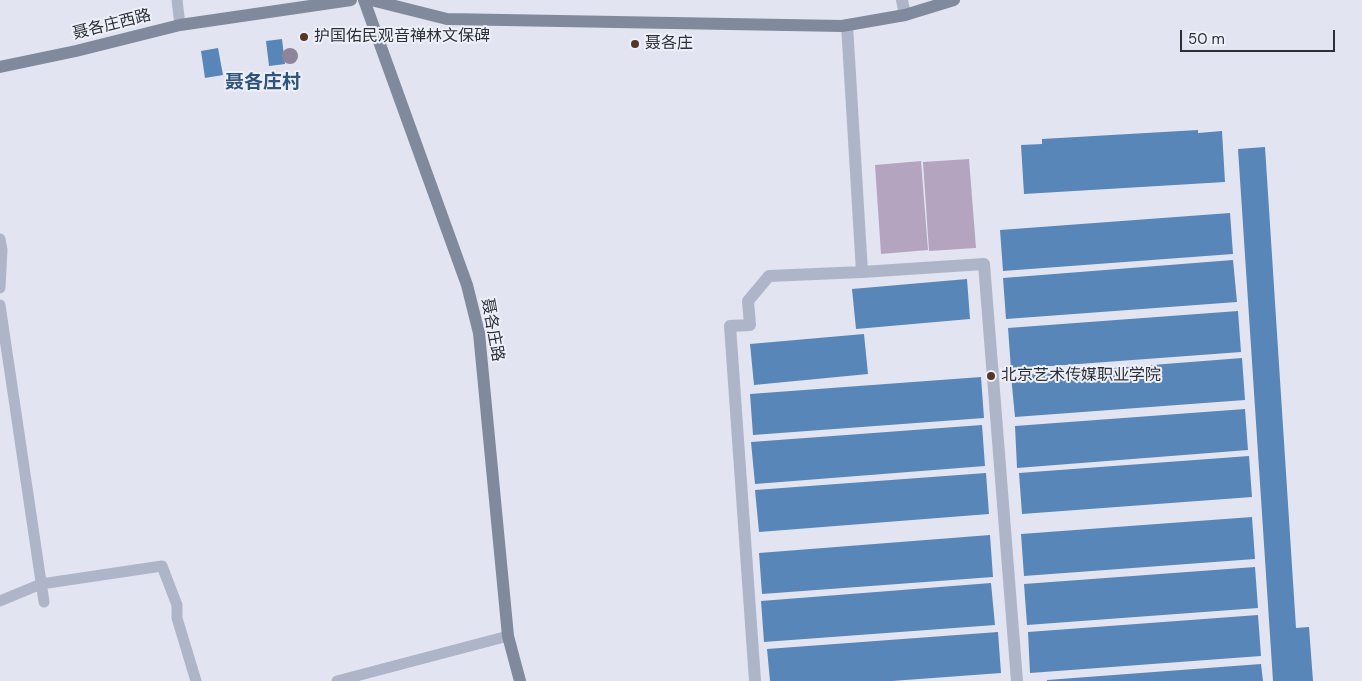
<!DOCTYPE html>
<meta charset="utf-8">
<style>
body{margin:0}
#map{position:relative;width:1362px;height:681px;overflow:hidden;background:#e2e5f1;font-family:"DM Sans",sans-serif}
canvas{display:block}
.scale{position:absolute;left:1180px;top:30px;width:155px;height:22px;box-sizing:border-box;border:2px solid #2c3138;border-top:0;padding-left:6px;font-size:15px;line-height:18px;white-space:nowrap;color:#2c3138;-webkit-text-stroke:4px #eef0f9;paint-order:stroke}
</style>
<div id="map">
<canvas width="1362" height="681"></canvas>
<div class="scale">50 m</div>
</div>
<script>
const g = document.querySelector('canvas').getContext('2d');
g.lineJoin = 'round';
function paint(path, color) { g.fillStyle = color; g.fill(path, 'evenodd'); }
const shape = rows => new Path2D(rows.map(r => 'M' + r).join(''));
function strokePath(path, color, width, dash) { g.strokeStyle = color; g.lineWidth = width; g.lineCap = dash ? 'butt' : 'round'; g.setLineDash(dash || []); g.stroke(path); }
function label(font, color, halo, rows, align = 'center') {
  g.font = font + ' "DM Sans","Noto Sans SC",sans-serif'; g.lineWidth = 4; g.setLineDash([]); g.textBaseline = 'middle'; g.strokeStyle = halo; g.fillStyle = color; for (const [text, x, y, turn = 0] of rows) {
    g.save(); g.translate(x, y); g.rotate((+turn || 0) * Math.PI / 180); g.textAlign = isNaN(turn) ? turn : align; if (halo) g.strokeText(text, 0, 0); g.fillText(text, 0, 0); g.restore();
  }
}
const green = shape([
 [969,159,976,248,929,251,923,162],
 [921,161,928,250,881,254,875,165]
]);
const building = shape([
 [282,39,285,64,269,66,266,41],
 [218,48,223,75,205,78,201,51],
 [1198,130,1198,133,1222,131,1225,182,1024,194,1021,145,1042,144,1042,139],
 [1265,147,1296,628,1309,627,1313,681,1273,681,1238,149],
 [1230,213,1233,254,1003,271,1000,230],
 [1233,260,1237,302,1006,319,1003,278],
 [967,279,970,319,856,329,852,289],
 [1238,311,1241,352,1011,369,1008,328],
 [864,334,868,374,754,385,750,344],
 [1242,358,1245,400,1015,417,1011,376],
 [981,377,984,418,753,435,750,394],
 [1245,409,1248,450,1017,468,1015,426],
 [982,425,985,466,755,484,751,442],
 [1249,456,1252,497,1022,514,1019,473],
 [986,473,989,514,759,532,755,490],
 [1252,517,1255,559,1024,576,1021,534],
 [990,535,993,577,762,594,759,553],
 [1255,567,1258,608,1027,625,1024,584],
 [991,583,995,625,764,642,761,601],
 [1258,615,1261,656,1030,673,1028,632],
 [998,632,1001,673,892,681,770,681,767,649],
 [1261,664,1263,681,1047,681,1047,680]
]);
const lane = shape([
 [177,0,180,25],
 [0,239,2,250,0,288],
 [0,305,44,602],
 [0,601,41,584,162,566,177,605,177,618,196,681],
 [337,681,508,636]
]);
const street = shape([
 [902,0,905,15],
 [847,25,862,272,984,264,1017,681],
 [755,681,730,326,750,325,748,301,769,276,862,272]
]);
const secondary = shape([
 [364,0,467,285,479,333,508,636,520,681],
 [371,0,447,19,842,26,905,15,954,0],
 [0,67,76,51,180,25,351,0]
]);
const trees = [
 [290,56]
];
const markers = [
 [304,37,5,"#553726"],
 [635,44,5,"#553726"],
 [991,376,5,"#553726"]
];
const streetNames = [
 ["聂各庄西路",112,25,-14],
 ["聂各庄路",492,330,80]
];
const poiNames = [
 ["护国佑民观音禅林文保碑",314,37],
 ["聂各庄",645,44],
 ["北京艺术传媒职业学院",1001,376]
];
const quarterNames = [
 ["聂各庄村",263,83]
];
paint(green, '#b5a4bf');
paint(building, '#5986b8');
strokePath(lane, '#afb5c8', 11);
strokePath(street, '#afb5c8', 12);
strokePath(secondary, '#818a9c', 12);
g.fillStyle = '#8d839b';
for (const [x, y] of trees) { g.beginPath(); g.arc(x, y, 8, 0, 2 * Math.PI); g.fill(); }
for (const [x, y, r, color] of markers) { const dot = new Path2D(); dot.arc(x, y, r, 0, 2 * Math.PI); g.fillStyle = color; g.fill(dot); strokePath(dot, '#eef0f9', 2); }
label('16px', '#2c3138', '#eef0f9', streetNames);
label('16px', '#2c3138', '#eef0f9', poiNames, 'left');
label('bold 19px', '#2f547e', '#eef0f9', quarterNames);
</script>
